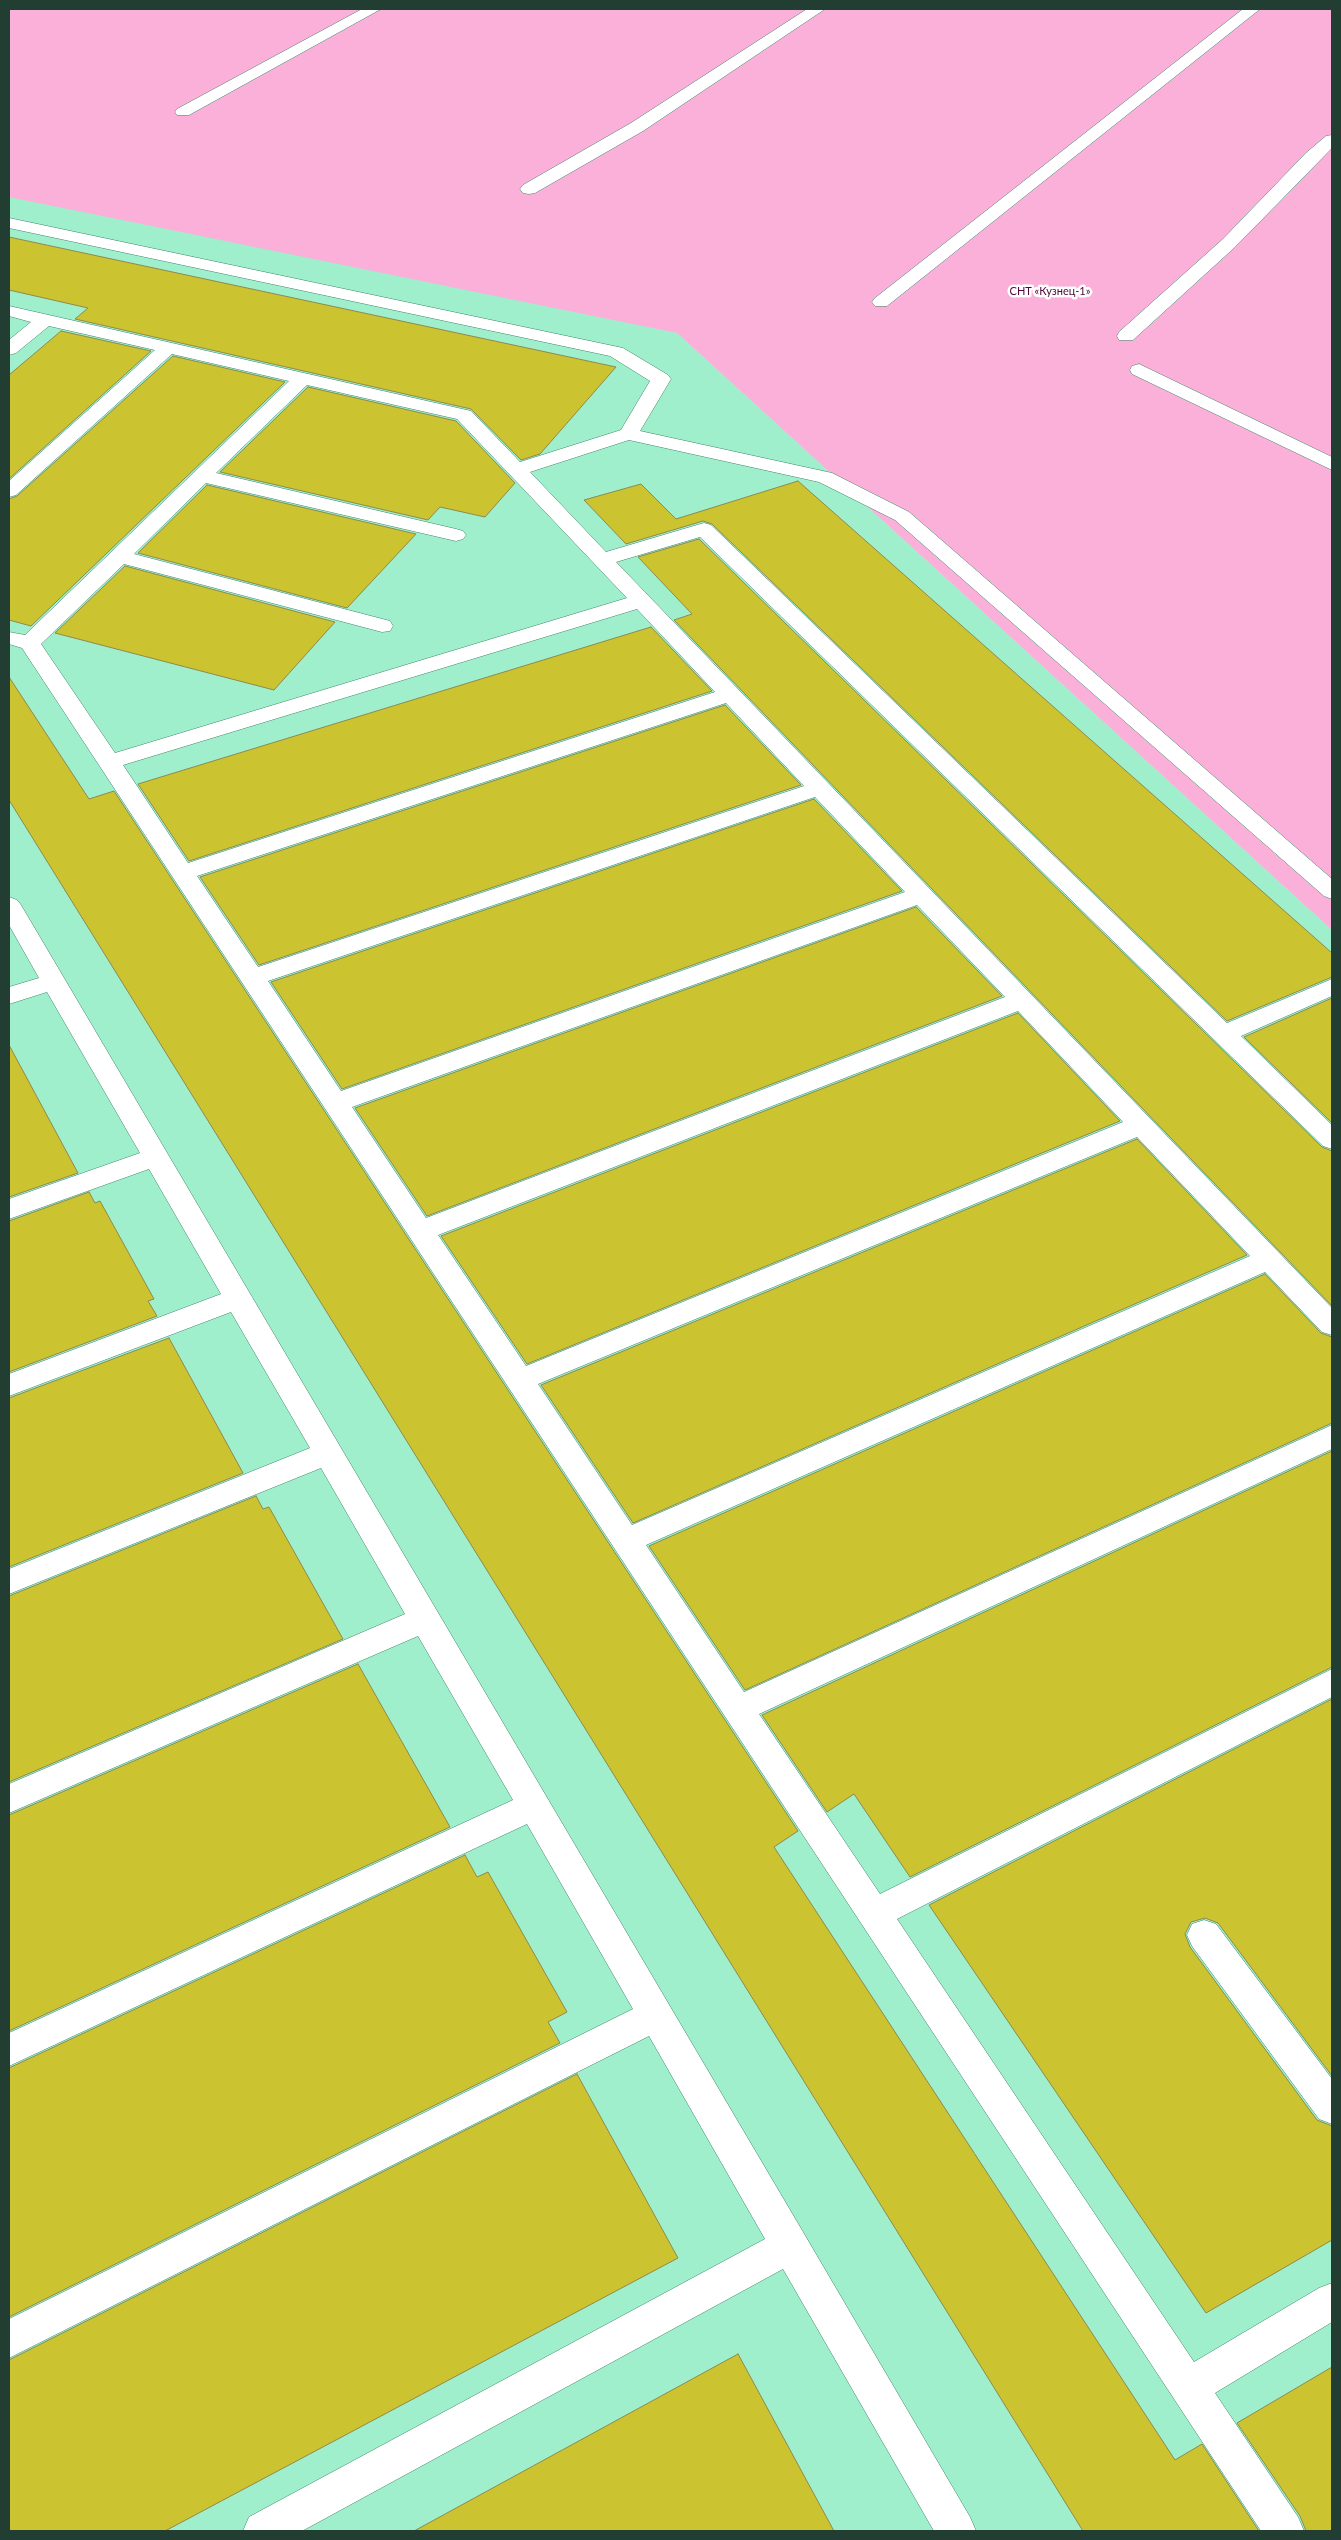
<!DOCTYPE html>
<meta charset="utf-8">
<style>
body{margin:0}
#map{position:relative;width:1341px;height:2540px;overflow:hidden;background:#b4fadb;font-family:Lato,sans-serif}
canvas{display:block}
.frame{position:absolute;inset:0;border:10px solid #223e33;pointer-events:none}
</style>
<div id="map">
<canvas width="1341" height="2540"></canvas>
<div class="frame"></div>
</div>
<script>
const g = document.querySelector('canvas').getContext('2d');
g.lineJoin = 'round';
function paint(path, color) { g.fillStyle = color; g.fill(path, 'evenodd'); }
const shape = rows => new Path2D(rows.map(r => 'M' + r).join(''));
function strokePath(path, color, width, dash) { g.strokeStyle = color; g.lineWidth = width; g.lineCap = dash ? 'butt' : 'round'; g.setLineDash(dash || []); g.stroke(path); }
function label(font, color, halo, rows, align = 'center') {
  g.font = font + ' Lato,sans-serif'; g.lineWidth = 5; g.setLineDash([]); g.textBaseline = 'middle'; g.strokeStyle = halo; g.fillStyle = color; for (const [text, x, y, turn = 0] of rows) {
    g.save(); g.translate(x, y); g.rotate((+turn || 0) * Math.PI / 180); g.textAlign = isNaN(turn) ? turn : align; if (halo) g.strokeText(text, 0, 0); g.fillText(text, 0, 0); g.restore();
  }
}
const built = shape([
 [9,189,677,333,1332,930,1332,2531,9,2531]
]);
const green = shape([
 [9,9,1332,9,1332,930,677,333,9,197]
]);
const building = shape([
 [9,237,616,367,540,454,521,460,471,409,75,319,88,308,9,290,9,237],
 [61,331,151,351,9,479,9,375,61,331],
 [173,356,285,382,31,626,9,620,9,499,17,496,173,356],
 [308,387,456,421,515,483,485,517,440,507,428,520,220,472,308,387],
 [798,481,1332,953,1332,977,1227,1021,712,524,703,521,626,544,584,500,641,484,676,519,798,481],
 [207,485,416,534,347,608,138,553,207,485],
 [699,539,1322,1147,1332,1151,1332,1306,674,620,692,614,638,557,699,539],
 [125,566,335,622,274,690,55,633,125,566],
 [651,627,712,691,189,861,138,784,651,627],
 [9,677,89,799,114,791,798,1831,774,1847,1175,2460,1202,2444,1259,2531,1083,2531,9,800,9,677],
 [725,705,801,785,259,965,200,877,725,705],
 [814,799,902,891,342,1089,271,982,814,799],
 [916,907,1002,996,427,1216,355,1108,916,907],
 [1332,998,1332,1123,1244,1037,1332,998],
 [1018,1013,1120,1121,527,1364,441,1236,1018,1013],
 [9,1045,78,1173,9,1197,9,1045],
 [1137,1139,1247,1255,633,1523,541,1385,1137,1139],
 [89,1192,95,1203,100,1201,154,1299,148,1301,157,1316,9,1372,9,1221,89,1192],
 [1265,1274,1321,1333,1332,1337,1332,1423,745,1690,649,1546,1265,1274],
 [169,1338,243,1473,9,1567,9,1398,169,1338],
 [1332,1451,1332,1667,910,1877,854,1794,827,1812,762,1715,1332,1451],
 [256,1496,263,1509,269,1507,343,1639,9,1782,9,1596,256,1496],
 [358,1664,450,1827,9,2031,9,1815,358,1664],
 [1332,1699,1332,2076,1218,1923,1205,1918,1191,1922,1185,1934,1190,1947,1317,2120,1332,2126,1332,2240,1206,2313,929,1905,1332,1699],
 [465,1855,477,1877,488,1872,567,2012,548,2022,560,2043,9,2317,9,2068,465,1855],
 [577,2074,678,2258,165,2531,9,2531,9,2360,577,2074],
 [738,2354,834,2531,414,2531,738,2354],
 [1332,2367,1332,2531,1306,2531,1300,2516,1237,2423,1332,2367]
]);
const minor = shape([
 [362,9,381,9,189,115,177,115,175,112,177,109,362,9],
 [807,9,825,9,643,131,535,193,529,194,523,193,520,189,523,185,631,123,807,9],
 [1243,9,1260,9,887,306,875,306,872,302,875,298,1243,9],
 [1332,135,1332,148,1235,247,1133,340,1119,340,1117,336,1119,332,1223,239,1306,153,1326,136,1332,135],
 [9,218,623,348,668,375,671,379,640,431,832,473,909,512,1332,879,1332,899,1324,896,895,520,819,482,629,440,530,472,606,552,697,525,704,523,711,525,1227,1023,1332,979,1332,996,1241,1036,1332,1125,1332,1149,1323,1146,700,537,616,562,1332,1308,1332,1335,1322,1332,1265,1272,646,1545,744,1692,1332,1425,1332,1449,759,1714,880,1894,1332,1669,1332,1697,897,1919,1194,2362,1319,2288,1332,2283,1332,2322,1215,2393,1298,2517,1304,2531,1261,2531,22,648,9,644,9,632,25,635,289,381,172,354,16,495,9,497,9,481,155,350,49,326,16,353,9,355,9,340,31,322,9,316,9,306,471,411,520,462,621,430,650,381,610,356,9,228,9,218],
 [307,385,457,419,627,598,115,753,41,644,124,564,382,632,390,631,393,626,390,621,134,554,206,483,456,541,463,539,466,535,463,531,456,529,216,473,307,385],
 [637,609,715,692,188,863,123,765,637,609],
 [726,703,804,786,258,967,197,876,726,703],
 [815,797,905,892,341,1091,268,981,815,797],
 [917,905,1005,997,426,1218,352,1107,917,905],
 [1018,1011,1123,1122,526,1366,438,1235,1018,1011],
 [1137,1137,1250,1256,632,1525,538,1384,1137,1137],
 [1139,364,1332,457,1332,470,1132,374,1130,370,1132,366,1139,364],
 [9,897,17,900,21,905,803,2232,970,2517,976,2531,934,2531,783,2269,302,2531,243,2531,249,2517,765,2239,649,2036,9,2358,9,2319,633,2009,527,1824,9,2066,9,2033,513,1800,418,1636,9,1813,9,1784,405,1614,321,1468,9,1594,9,1569,310,1448,231,1312,9,1396,9,1374,221,1294,149,1169,9,1219,9,1199,140,1153,47,992,9,1004,9,987,39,978,9,925,9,897],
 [1204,1920,1216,1924,1332,2079,1332,2124,1319,2119,1192,1946,1187,1935,1192,1924,1204,1920]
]);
const farParknames = [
 ["СНТ «Кузнец-1»",1050,291]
];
paint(built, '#9fefcd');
paint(green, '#fab0d8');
paint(building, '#ccc330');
strokePath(building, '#8e8a4e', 1);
strokePath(minor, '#42866c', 1);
paint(minor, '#fff');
label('11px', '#4f0837', '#fff', farParknames);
</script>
